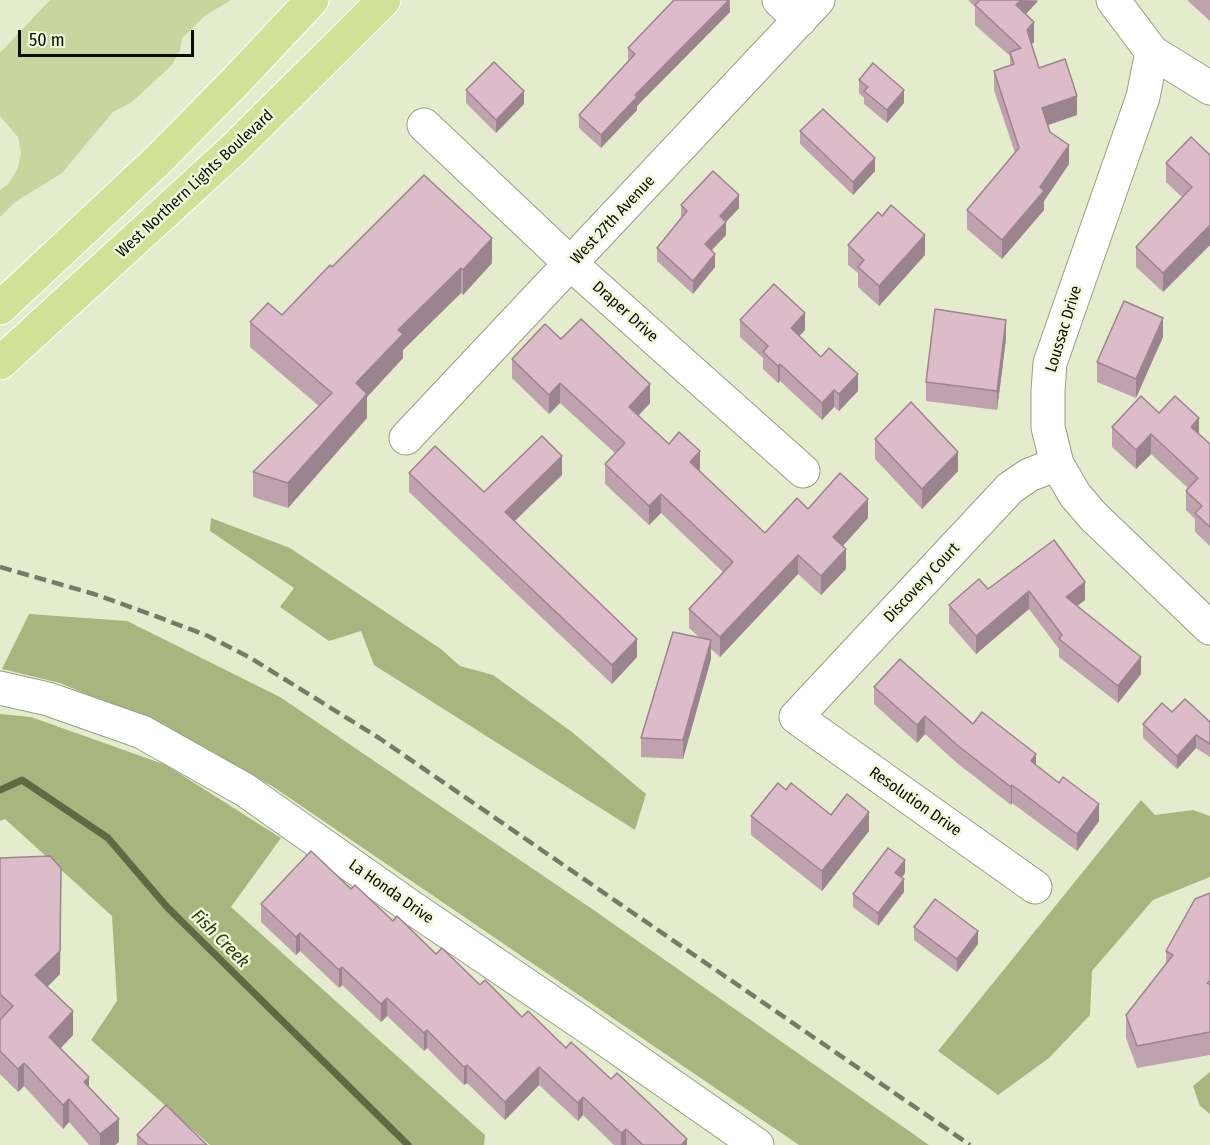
<!DOCTYPE html>
<style>
body{margin:0}
#map{position:relative;width:1210px;height:1145px;overflow:hidden;background:#e4eccd;font-family:"Fira Sans Condensed",sans-serif}
canvas{display:block}
.scale{position:absolute;left:18px;top:30px;width:176px;height:27px;box-sizing:border-box;border:3px solid #0b0d04;border-top:0;padding-left:8px;font-size:18px;line-height:21px;white-space:nowrap;color:#0b0d04;-webkit-text-stroke:4px #f1f9da;paint-order:stroke}
</style>
<div id="map">
<canvas width="1210" height="1145"></canvas>
<div class="scale">50 m</div>
</div>
<script>
const g = document.querySelector('canvas').getContext('2d');
g.lineJoin = 'round';
function paint(path, color) { g.fillStyle = color; g.fill(path, 'evenodd'); }
const shape = rows => new Path2D(rows.map(r => 'M' + r).join(''));
function strokePath(path, color, width, dash) { g.strokeStyle = color; g.lineWidth = width; g.lineCap = dash ? 'butt' : 'round'; g.setLineDash(dash || []); g.stroke(path); }
function label(font, color, halo, rows, align = 'center') {
  g.font = font + ' "Fira Sans Condensed",sans-serif'; g.lineWidth = 5; g.setLineDash([]); g.textBaseline = 'middle'; g.strokeStyle = halo; g.fillStyle = color; for (const [text, x, y, turn = 0] of rows) {
    g.save(); g.translate(x, y); g.rotate((+turn || 0) * Math.PI / 180); g.textAlign = isNaN(turn) ? turn : align; if (halo) g.strokeText(text, 0, 0); g.fillText(text, 0, 0); g.restore();
  }
}
const green = shape([
 [50,0,231,0,206,15,182,38,180,50,172,65,132,102,113,112,62,173,15,202,0,217,0,190,8,184,17,170,21,154,18,137,0,116,0,53]
]);
const forest = shape([
 [211,518,290,548,441,649,460,666,493,675,572,732,646,794,635,830,374,665,361,631,329,641,280,607,294,588,210,531],
 [29,614,127,621,280,697,595,911,929,1145,799,1145,272,786,170,730,60,683,2,669],
 [0,714,31,717,166,765,281,838,231,907,485,1135,484,1145,210,1145,91,1040,117,1001,112,916,5,819,0,821],
 [1141,800,1155,815,1193,810,1210,816,1210,877,1153,900,1092,971,1090,1015,1049,1058,998,1095,938,1051],
 [1210,1072,1210,1114,1200,1106,1193,1086]
]);
const stream = shape([
 [0,790,22,780,108,838,167,907,408,1145]
]);
const minor = shape([
 [779,0,800,20],
 [1113,0,1152,52,1210,88],
 [1152,52,1143,97,1050,363,1048,391,1048,427,1057,464,1075,495,1093,516,1210,628],
 [424,125,571,264,803,471],
 [406,438,818,0],
 [0,688,48,699,142,732,245,790,411,907,585,1025,757,1145],
 [1035,887,796,717,1010,488,1029,475,1057,464]
]);
const major = shape([
 [0,308,157,161,235,82,312,0],
 [0,363,234,149,384,0]
]);
const rail = shape([
 [0,567,94,594,150,614,208,636,249,657,379,738,970,1145]
]);
const wall = shape([
 [672,0,730,0,730,12,637,106,637,110,601,148,579,128,579,115,628,61,628,48,673,1],
 [968,0,1038,0,1025,14,1034,42,1031,44,1039,68,1077,115,1048,125,1050,132,1069,164,1044,201,1044,210,1002,259,967,229,967,210,1015,153,994,90,994,71,1010,66,1010,56,975,25,975,7],
 [1187,0,1210,0,1210,21],
 [859,80,904,103,887,123,864,104,864,98,859,93],
 [466,90,524,104,496,133,466,103],
 [800,131,875,171,853,195,800,144],
 [1210,155,1210,245,1163,292,1136,267,1136,247,1183,198,1166,182,1166,163],
 [681,205,739,208,726,222,726,235,712,250,715,267,693,294,657,261,657,248,681,219],
 [848,245,925,255,879,306,858,287,858,273,848,265],
 [492,263,463,295,461,293,403,350,403,358,367,397,367,418,288,508,253,497,253,472,319,406,250,347,250,322,282,315,332,267],
 [740,320,805,330,799,336,858,391,839,411,834,407,822,420,780,381,778,383,763,369,763,358,740,337],
 [1163,337,1136,398,1097,382,1097,362],
 [561,339,650,403,638,416,669,444,700,470,699,471,765,533,808,509,868,518,842,546,846,569,821,595,798,574,720,657,711,649,711,659,683,759,641,757,641,738,699,637,689,628,689,609,723,572,661,513,649,525,605,484,605,464,615,453,560,403,549,414,512,378,512,359],
 [1006,339,997,410,926,401,926,382],
 [1159,413,1199,435,1210,444,1210,546,1195,532,1195,519,1186,510,1186,491,1188,488,1151,454,1136,469,1112,447,1112,427],
 [875,439,958,471,922,509,875,459],
 [409,473,484,492,562,475,515,521,637,657,612,684,409,492],
 [1054,540,1085,600,1077,606,1141,674,1118,703,1059,657,1059,649,1029,609,976,654,949,623,949,605,988,589],
 [874,687,973,724,1036,766,1099,821,1077,851,1012,803,1011,805,957,763,925,734,917,743,874,704],
 [1172,712,1210,722,1210,757,1196,748,1177,769,1143,738,1143,724],
 [786,790,831,815,869,831,822,891,751,835,751,816],
 [0,858,60,974,47,987,73,1035,60,1048,89,1087,119,1142,115,1145,89,1145,69,1122,63,1129,24,1086,18,1092,0,1074,0,1020,1,1019,0,1018],
 [905,873,902,878,904,892,878,926,853,907,853,894],
 [351,889,436,954,522,1017,611,1079,687,1145,614,1145,583,1115,578,1121,539,1085,505,1120,467,1083,464,1085,427,1048,424,1051,387,1016,381,1022,342,985,339,988,300,951,296,955,261,922,261,904],
 [1210,893,1210,1055,1137,1068,1126,1038,1126,1015,1166,964,1166,951],
 [914,927,978,944,957,972,914,940],
 [137,1135,207,1145,137,1145]
]);
const shadedWall = shape([
 [729,0,730,12,637,106,637,110,601,148,601,135,635,95],
 [1021,0,1038,1,1016,25,1016,5],
 [1034,22,1034,42,1027,49,1027,30],
 [904,90,904,103,887,123,887,110],
 [524,91,524,104,496,133,496,120],
 [1077,96,1077,115,1042,127,1042,108],
 [1069,145,1069,164,1044,201,1044,210,1002,259,1002,240],
 [875,158,875,171,853,195,853,182],
 [739,195,739,208,726,222,726,235,705,257,705,244,720,216],
 [1210,225,1210,245,1163,292,1163,273],
 [925,235,925,255,879,306,879,286],
 [492,238,492,263,463,295,463,270],
 [715,254,715,267,693,294,693,281],
 [461,268,461,293,403,350,403,358,367,397,367,418,288,508,288,483,356,383,398,330],
 [805,313,805,330,791,345,791,328],
 [1163,318,1163,337,1136,398,1136,379],
 [1006,320,1006,339,997,410,997,391],
 [780,364,780,381,778,383,778,366],
 [858,374,858,391,839,411,839,394],
 [560,383,560,403,549,414,549,395],
 [650,384,650,403,629,426,629,407],
 [834,390,834,407,822,420,822,403],
 [1199,418,1199,437,1191,427],
 [1151,434,1151,454,1136,469,1136,450],
 [700,451,700,470,690,482,690,462],
 [958,452,958,471,922,509,922,489],
 [562,456,562,475,505,530,505,512],
 [661,494,661,513,649,525,649,506],
 [868,499,868,518,833,557,833,537],
 [846,549,846,569,821,595,821,576],
 [798,555,798,574,720,657,720,637],
 [1085,582,1085,600,1066,615,1066,597],
 [1029,591,1029,609,976,654,976,636],
 [637,639,637,657,612,684,612,665],
 [711,640,711,659,683,759,683,740],
 [1141,657,1141,674,1118,703,1118,686],
 [925,716,925,734,917,743,917,725],
 [1196,735,1196,748,1177,769,1177,756],
 [1036,754,1036,772,1031,761],
 [1012,785,1012,803,1011,805,1011,787],
 [1099,804,1099,821,1077,851,1077,834],
 [869,812,869,831,822,891,822,871],
 [905,860,905,873,895,886,895,873],
 [904,879,904,892,878,926,878,913],
 [61,892,60,974,35,999,35,975],
 [978,931,978,944,957,972,957,959],
 [300,933,300,951,296,955,296,937],
 [342,967,342,985,339,988,339,970],
 [387,998,387,1016,381,1022,381,1004],
 [73,1011,73,1035,49,1061,49,1037],
 [427,1030,427,1048,424,1051,424,1033],
 [24,1063,24,1086,18,1092,18,1069],
 [467,1065,467,1083,464,1085,464,1067],
 [539,1067,539,1085,505,1120,505,1102],
 [89,1077,89,1100,84,1082],
 [583,1097,583,1115,578,1121,578,1103],
 [69,1099,69,1122,63,1129,63,1105],
 [119,1119,119,1142,115,1145,100,1145,100,1134],
 [626,1129,626,1145,621,1145,621,1133],
 [687,1139,687,1145,681,1145]
]);
const building = shape([
 [674,0,729,0,635,95,637,97,601,135,579,115,635,54,628,48,674,0],
 [980,0,1021,0,1016,5,1034,22,1027,30,1039,68,1065,59,1077,96,1042,108,1050,132,1069,145,1040,187,1044,191,1002,240,967,210,1019,148,994,71,1014,64,1010,52,1021,48,975,5,980,0],
 [494,62,524,91,496,120,466,90,494,62],
 [873,63,904,90,887,110,864,91,868,87,859,80,873,63],
 [823,109,875,158,853,182,800,131,823,109],
 [1191,137,1210,155,1210,225,1163,273,1136,247,1192,187,1166,163,1191,137],
 [713,171,739,195,720,216,726,222,705,244,715,254,693,281,657,248,687,211,681,205,713,171],
 [424,175,492,238,463,270,461,268,398,330,403,334,356,383,367,394,288,483,253,472,332,393,250,322,268,303,282,315,330,265,332,267,424,175],
 [891,205,925,235,879,286,858,267,864,260,848,245,878,212,882,216,891,205],
 [774,284,805,313,791,328,821,357,829,348,858,374,839,394,834,390,822,403,780,364,778,366,763,352,768,346,740,320,774,284],
 [1124,301,1163,318,1136,379,1097,362,1124,301],
 [935,309,1006,320,997,391,926,382,935,309],
 [581,319,650,384,629,407,669,444,679,432,700,451,690,462,765,533,797,498,808,509,840,473,868,499,833,537,846,549,821,576,798,555,720,637,689,609,733,562,661,494,649,506,605,464,625,443,560,383,549,395,512,359,545,324,561,339,581,319],
 [1141,396,1159,413,1175,396,1199,418,1191,427,1210,444,1210,527,1195,513,1202,506,1186,491,1198,478,1151,434,1136,450,1112,427,1141,396],
 [911,402,958,452,922,489,875,439,911,402],
 [542,436,562,456,505,512,637,639,612,665,409,473,435,446,484,492,542,436],
 [1054,540,1085,582,1066,597,1141,657,1118,686,1059,639,1062,635,1029,591,976,636,949,605,979,579,988,589,1054,540],
 [673,632,711,640,683,740,641,738,673,632],
 [900,659,973,724,982,712,1036,754,1031,761,1059,783,1063,777,1099,804,1077,834,1012,785,1011,787,957,745,925,716,917,725,874,687,900,659],
 [1185,699,1210,722,1210,744,1196,735,1177,756,1143,724,1162,703,1172,712,1185,699],
 [778,783,786,790,791,783,831,815,847,794,869,812,822,871,751,816,778,783],
 [888,848,905,860,895,873,904,879,878,913,853,894,888,848],
 [311,851,351,889,355,885,393,921,397,916,436,954,442,948,480,985,485,980,522,1017,528,1011,566,1048,571,1042,611,1079,617,1073,687,1139,681,1145,643,1145,626,1129,621,1133,583,1097,578,1103,539,1067,505,1102,467,1065,464,1067,427,1030,424,1033,387,998,381,1004,342,967,339,970,300,933,296,937,261,904,311,851],
 [50,856,61,868,60,951,35,975,73,1011,49,1037,89,1077,84,1082,119,1119,100,1134,69,1099,63,1105,24,1063,18,1069,0,1051,0,1020,13,1006,0,994,0,858,50,856],
 [1210,893,1210,981,1207,983,1210,985,1210,1032,1137,1046,1126,1015,1173,955,1166,951,1195,899,1210,893],
 [935,899,978,931,957,959,914,927,935,899],
 [166,1105,207,1145,148,1145,137,1135,166,1105]
]);
const streetNames = [
 ["West Northern Lights Boulevard",195,184,-43],
 ["West 27th Avenue",613,220,-47],
 ["Draper Drive",625,312,42],
 ["Loussac Drive",1064,329,-73],
 ["Discovery Court",922,583,-47],
 ["Resolution Drive",915,802,35],
 ["La Honda Drive",391,892,35]
];
const waterNames = [
 ["Fish Creek",220,939,45]
];
paint(green, '#c8d59f');
paint(forest, '#a8b57e');
strokePath(stream, '#606942', 7);
strokePath(minor, '#989e82', 35);
strokePath(major, '#fff', 35);
strokePath(minor, '#fff', 33);
strokePath(major, '#d3e098', 33);
strokePath(rail, '#767b67', 4.5, [12, 6]);
paint(wall, '#bea2ad');
paint(shadedWall, '#9b848d');
paint(building, '#ddbcc9');
strokePath(building, '#9b848d', 1.5);
label('16px', '#0b0d04', '#f1f9da', streetNames);
label('italic 18px', '#343c12', '#f1f9da', waterNames);
</script>
